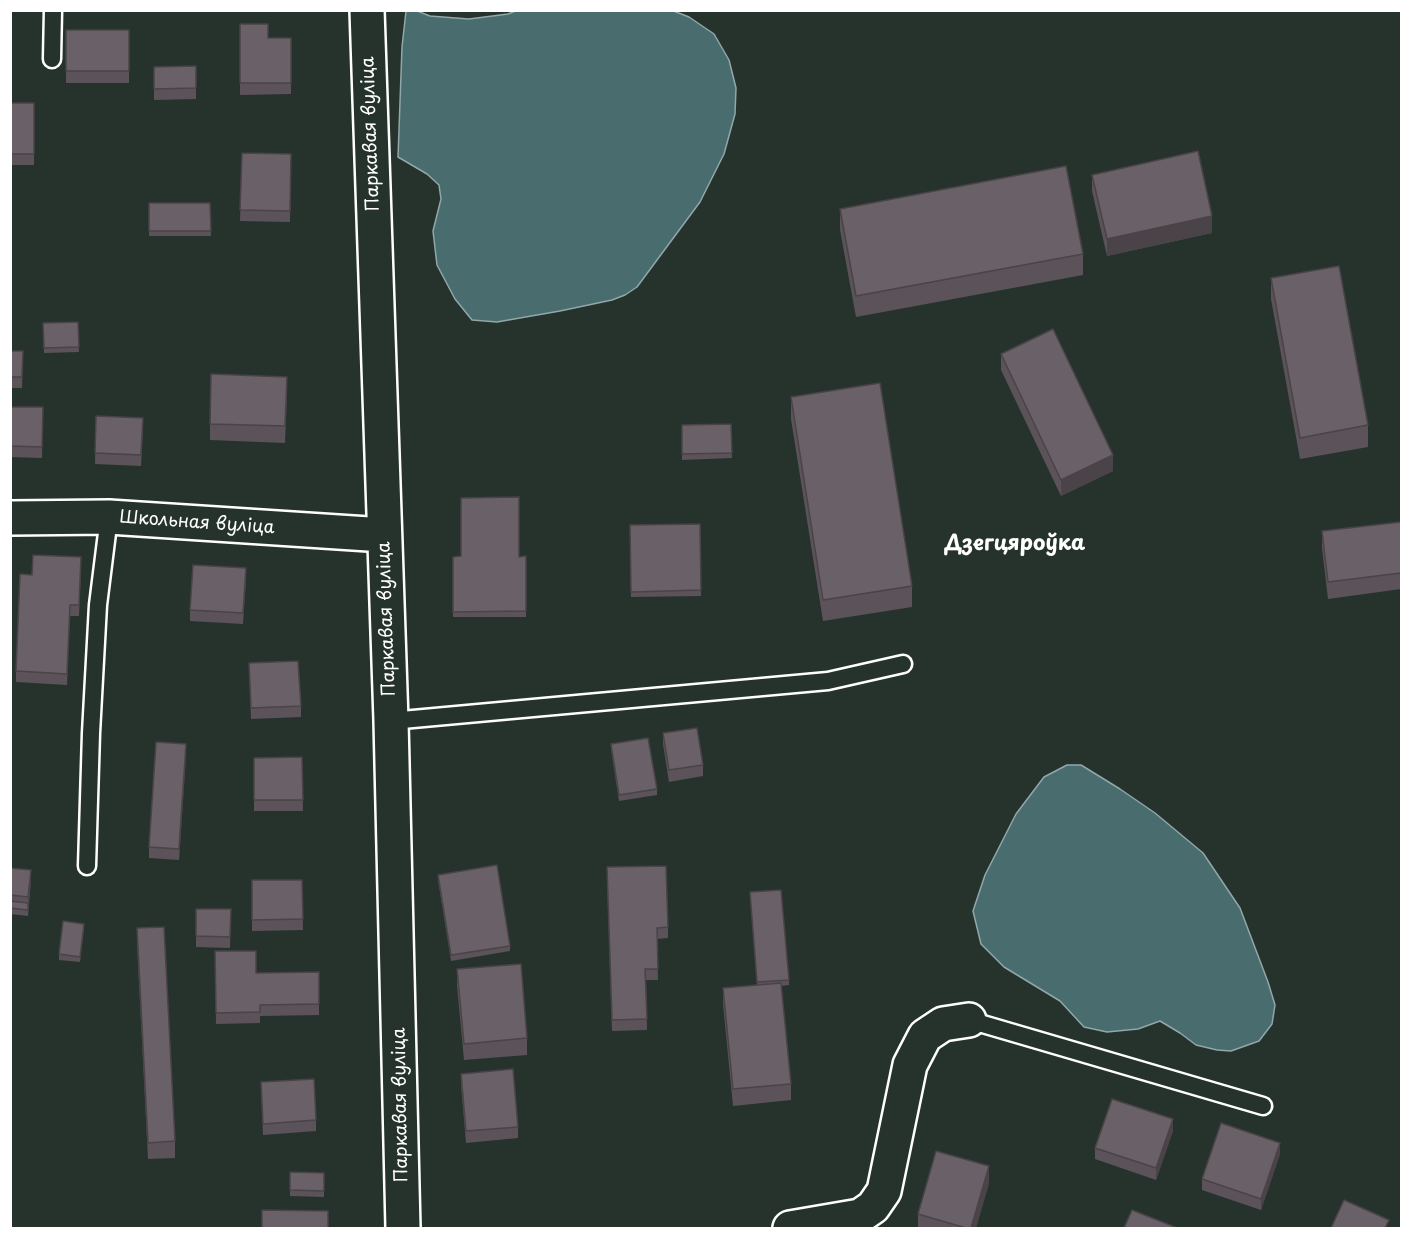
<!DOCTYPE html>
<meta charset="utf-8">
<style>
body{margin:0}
#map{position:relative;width:1412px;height:1239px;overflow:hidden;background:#26332d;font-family:"Playpen Sans",sans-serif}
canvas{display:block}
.frame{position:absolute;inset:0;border:12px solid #fff;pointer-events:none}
</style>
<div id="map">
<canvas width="1412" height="1239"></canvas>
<div class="frame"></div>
</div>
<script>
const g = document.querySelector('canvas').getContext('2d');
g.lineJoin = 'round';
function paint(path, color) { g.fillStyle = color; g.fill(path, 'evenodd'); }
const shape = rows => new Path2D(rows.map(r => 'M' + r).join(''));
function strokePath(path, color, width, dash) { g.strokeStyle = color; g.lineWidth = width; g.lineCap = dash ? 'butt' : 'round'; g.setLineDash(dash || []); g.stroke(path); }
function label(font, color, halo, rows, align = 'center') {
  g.font = font + ' "Playpen Sans",sans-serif'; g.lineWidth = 5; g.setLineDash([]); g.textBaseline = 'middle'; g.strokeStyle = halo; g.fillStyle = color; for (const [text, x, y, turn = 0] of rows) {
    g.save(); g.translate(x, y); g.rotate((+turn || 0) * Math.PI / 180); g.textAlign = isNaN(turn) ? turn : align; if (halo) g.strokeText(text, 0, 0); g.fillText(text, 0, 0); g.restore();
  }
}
const water = shape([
 [518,10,671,10,689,17,714,34,729,60,736,88,735,114,724,154,700,202,637,287,625,295,612,300,560,311,497,322,472,320,455,299,437,265,433,231,441,199,439,185,427,174,398,157,402,47,406,11,417,11,430,16,469,19,508,14,518,10],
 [1067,765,1081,765,1120,789,1155,813,1203,853,1240,908,1268,982,1275,1005,1272,1024,1259,1041,1231,1051,1217,1050,1196,1045,1180,1033,1160,1021,1138,1029,1107,1032,1084,1027,1060,1001,1004,967,981,944,973,911,985,875,1016,814,1044,777,1067,765]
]);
const lane = shape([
 [52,59,53,10],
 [391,721,828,681,903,664],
 [87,866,91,733,98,605,109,517],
 [969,1020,1263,1106]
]);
const street = shape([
 [367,10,391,721,403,1228],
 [10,518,109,517,384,535],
 [790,1228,860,1216,873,1207,884,1191,910,1065,925,1036,943,1024,969,1020]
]);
const wall = shape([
 [240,24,268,38,291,38,291,94,240,95],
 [66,30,129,30,129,83,66,83],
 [196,66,196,99,154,100,154,67],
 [10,103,34,103,34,165,10,165],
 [242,153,291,154,290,222,240,221],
 [1092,175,1212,233,1107,256,1092,191],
 [149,203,210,203,211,236,149,236],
 [840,209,1083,254,1083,275,856,317,840,230],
 [1271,278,1368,425,1368,447,1300,459,1271,299],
 [78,322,79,352,44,353,43,323],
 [10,351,23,351,22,388,10,388],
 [1001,354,1113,471,1061,496,1001,370],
 [287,393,285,443,210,440,210,424],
 [791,397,912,586,912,607,823,621,791,419],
 [10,407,43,407,42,458,10,457],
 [96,416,143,429,141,466,95,464],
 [731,424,732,458,682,460,682,425],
 [1401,522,1401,589,1328,599,1322,548,1322,531],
 [700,524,701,596,631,597,630,525],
 [526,556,526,617,453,617,453,557],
 [81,568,79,616,70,616,67,685,16,682,16,671,32,575],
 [246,579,243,624,190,621,190,610],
 [249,663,301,706,301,717,251,719],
 [663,733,703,765,703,776,669,782,663,744],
 [611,744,657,789,657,795,619,801,611,749],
 [186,755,179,860,149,858,149,847],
 [302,757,303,811,254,811,254,758],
 [10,868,31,881,28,916,10,914],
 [438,875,510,946,510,951,451,961,438,880],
 [607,879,668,927,668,938,657,939,658,980,646,980,647,1030,612,1031],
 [252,880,302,880,303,930,252,931],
 [750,897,789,980,789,985,781,986,791,1084,791,1100,733,1106,723,1004,723,988,757,985],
 [196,909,231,909,230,948,196,947],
 [137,928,175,1141,175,1158,148,1159,137,944],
 [84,929,80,962,59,960,59,954],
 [215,951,256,973,319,972,319,1015,260,1016,260,1023,216,1024],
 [457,969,527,1038,527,1055,464,1060,457,986],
 [461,1074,518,1127,518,1138,466,1143,461,1085],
 [261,1082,316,1120,316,1131,263,1135],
 [1173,1131,1156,1180,1095,1159,1095,1148],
 [1280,1154,1261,1210,1202,1190,1202,1179],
 [290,1172,324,1173,324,1197,290,1196],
 [989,1183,976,1228,918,1228,918,1214]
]);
const shadedWall = shape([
 [1212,216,1212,233,1107,256,1107,239],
 [1113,455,1113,471,1061,496,1061,480],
 [186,744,186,755,179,860,179,849],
 [31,870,31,881,28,908,28,897],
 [1173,1119,1173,1131,1156,1180,1156,1168],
 [1280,1143,1280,1154,1261,1210,1261,1199],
 [989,1166,989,1183,976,1228,971,1228]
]);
const building = shape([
 [240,24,268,24,268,38,291,38,291,83,240,83,240,24],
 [66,30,129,30,129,71,66,71,66,30],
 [196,66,196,88,154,89,154,67,196,66],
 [10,103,34,103,34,154,10,154,10,103],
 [1198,151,1212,216,1107,239,1092,175,1198,151],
 [242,153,291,154,290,211,240,210,242,153],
 [1066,166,1083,254,856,296,840,209,1066,166],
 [149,203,210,203,211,231,149,231,149,203],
 [1339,266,1368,425,1300,438,1271,278,1339,266],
 [78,322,79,347,44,348,43,323,78,322],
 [1053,329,1113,455,1061,480,1001,354,1053,329],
 [10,351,23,351,22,377,10,377,10,351],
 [211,374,287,377,285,426,210,424,211,374],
 [880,383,912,586,823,600,791,397,880,383],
 [10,407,43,407,42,447,10,446,10,407],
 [96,416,143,418,141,455,95,453,96,416],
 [731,424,732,453,682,454,682,425,731,424],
 [519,497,519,557,526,556,526,611,453,612,453,557,461,556,461,498,519,497],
 [1401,522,1401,573,1328,582,1322,531,1401,522],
 [700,524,701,590,631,592,630,525,700,524],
 [33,555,81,557,79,605,70,605,67,674,16,671,20,574,32,575,33,555],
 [193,565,246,568,243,613,190,610,193,565],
 [298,661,301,706,251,708,249,663,298,661],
 [697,728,703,765,669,770,663,733,697,728],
 [648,738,657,789,619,795,611,744,648,738],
 [156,742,186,744,179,849,149,847,156,742],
 [302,757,303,800,254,800,254,758,302,757],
 [497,865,510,946,451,955,438,875,497,865],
 [666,866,668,927,657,928,658,969,645,969,647,1019,612,1020,607,867,666,866],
 [10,868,31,870,28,897,10,895,10,868],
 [252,880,302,880,303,919,252,920,252,880],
 [781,890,789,980,757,982,750,892,781,890],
 [10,901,28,903,28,910,10,908,10,901],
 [196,909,231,909,230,937,196,936,196,909],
 [63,921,84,924,80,957,59,954,63,921],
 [164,927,175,1141,148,1143,137,928,164,927],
 [215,951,256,951,256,973,319,972,319,1004,260,1005,260,1012,216,1013,215,951],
 [521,964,527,1038,464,1044,457,969,521,964],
 [781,983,791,1084,733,1089,723,988,781,983],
 [513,1069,518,1127,466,1131,461,1074,513,1069],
 [314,1079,316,1120,263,1124,261,1082,314,1079],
 [1112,1099,1173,1119,1156,1168,1095,1148,1112,1099],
 [1221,1123,1280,1143,1261,1199,1202,1179,1221,1123],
 [936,1151,989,1166,971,1228,966,1228,918,1214,936,1151],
 [290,1172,324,1173,324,1191,290,1190,290,1172],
 [1344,1200,1389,1220,1385,1228,1331,1228,1344,1200],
 [262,1210,328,1211,328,1228,262,1228,262,1210],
 [1132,1210,1175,1227,1174,1228,1124,1228,1132,1210]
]);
const streetNames = [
 ["Паркавая вуліца",371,134,-92],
 ["Школьная вуліца",197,523,4],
 ["Паркавая вуліца",387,619,-92],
 ["Паркавая вуліца",401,1105,-91]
];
const quarterNames = [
 ["Дзегцяроўка",1015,544]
];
paint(water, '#496d6f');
strokePath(water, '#92a7a9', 1.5);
strokePath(lane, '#fff', 21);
strokePath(street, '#fff', 38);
strokePath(lane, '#26332d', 16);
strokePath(street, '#26332d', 33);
paint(wall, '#5b5359');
paint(shadedWall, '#4a4348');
paint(building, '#6a6067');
strokePath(building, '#4a4348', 1.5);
label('18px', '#fff', '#26332d', streetNames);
label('bold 21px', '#fff', '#26332d', quarterNames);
</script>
